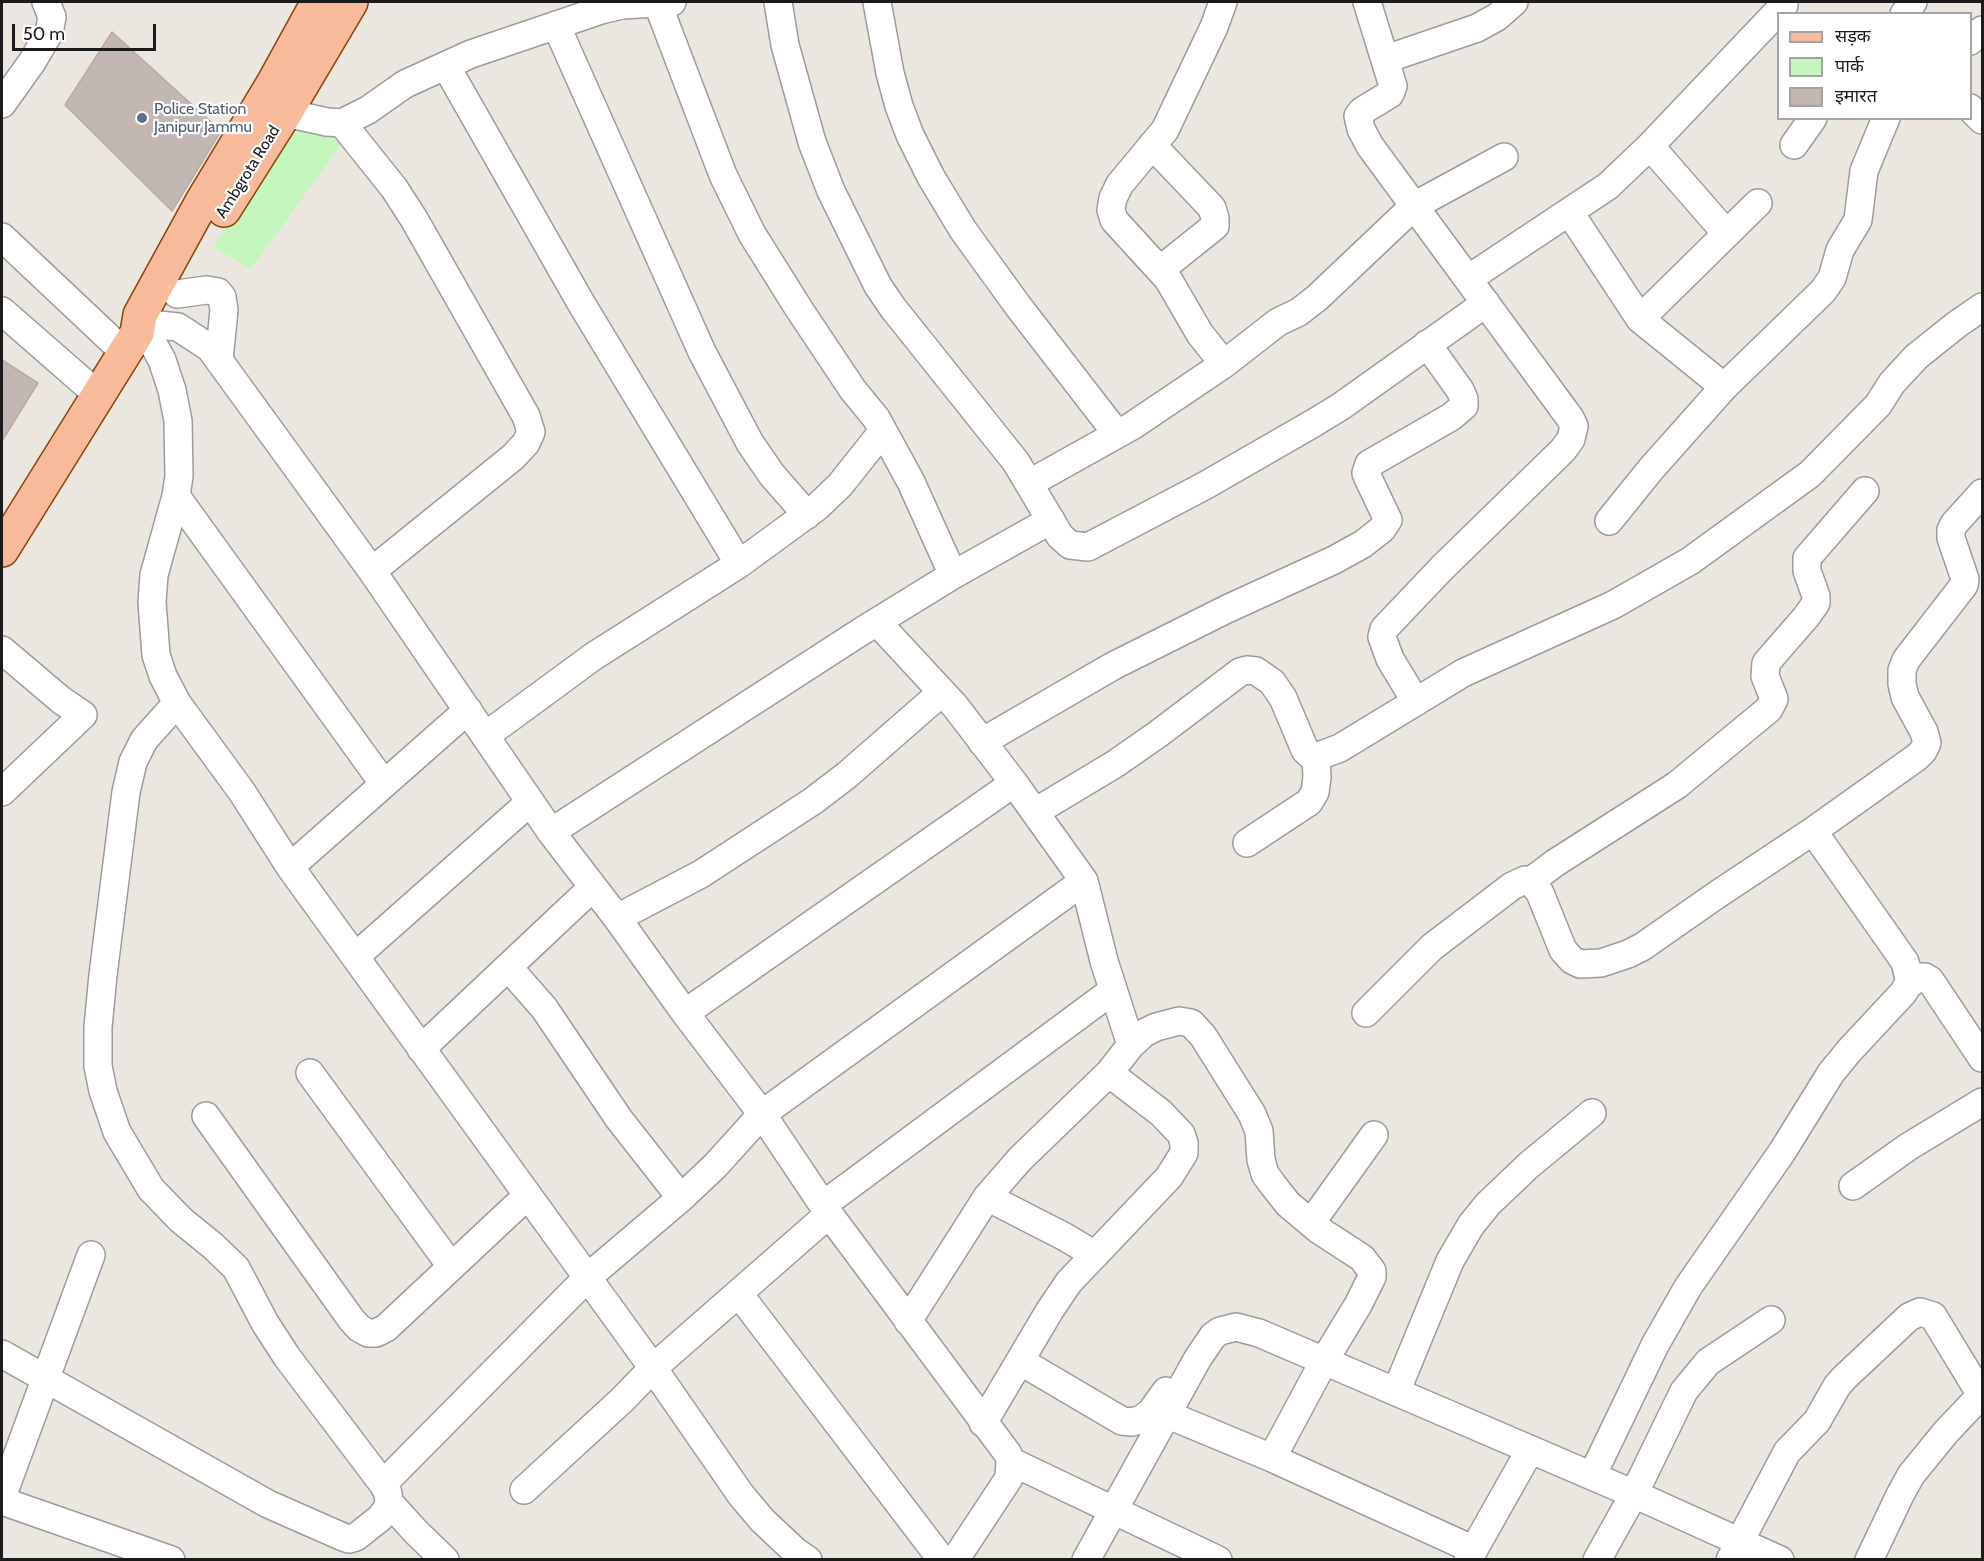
<!DOCTYPE html>
<meta charset="utf-8">
<style>
body{margin:0}
#map{position:relative;width:1984px;height:1561px;overflow:hidden;background:#ece6e0;font-family:Cabin,"Noto Sans Devanagari",sans-serif}
canvas{display:block}
.frame{position:absolute;inset:0;border:3px solid #1b1b1b;pointer-events:none}
.legend{position:absolute;left:1777px;top:12px;width:195px;height:108px;box-sizing:border-box;background:#fff;border:2px solid #a4a4a4;margin:0;padding:8px 10px;list-style:none;font-size:18px;color:#1b1b1b}
.legend li{display:flex;align-items:center;gap:12px;height:30px}
.legend b{width:30px;border:2px solid #a4a4a4}
.scale{position:absolute;left:12px;top:24px;width:144px;height:27px;box-sizing:border-box;border:3px solid #1b1b1b;border-top:0;padding-left:8px;font-size:18px;line-height:21px;white-space:nowrap;color:#1b1b1b;-webkit-text-stroke:4px #fff;paint-order:stroke}
</style>
<div id="map">
<canvas width="1984" height="1561"></canvas>
<div class="frame"></div>
<ul class="legend">
<li><b style="height:8px;background:#f7ba9a"></b>सड़क</li>
<li><b style="height:16px;background:#c5f6bd"></b>पार्क</li>
<li><b style="height:16px;background:#c3b7b4"></b>इमारत</li>
</ul>
<div class="scale">50 m</div>
</div>
<script>
const g = document.querySelector('canvas').getContext('2d');
g.lineJoin = 'round';
function paint(path, color) { g.fillStyle = color; g.fill(path, 'evenodd'); }
const shape = rows => new Path2D(rows.map(r => 'M' + r).join(''));
function strokePath(path, color, width, dash) { g.strokeStyle = color; g.lineWidth = width; g.lineCap = dash ? 'butt' : 'round'; g.setLineDash(dash || []); g.stroke(path); }
function label(font, color, halo, rows, align = 'center') {
  g.font = font + ' Cabin,sans-serif'; g.lineWidth = 4.5; g.setLineDash([]); g.textBaseline = 'middle'; g.strokeStyle = halo; g.fillStyle = color; for (const [text, x, y, turn = 0] of rows) {
    g.save(); g.translate(x, y); g.rotate((+turn || 0) * Math.PI / 180); g.textAlign = isNaN(turn) ? turn : align; if (halo) g.strokeText(text, 0, 0); g.fillText(text, 0, 0); g.restore();
  }
}
const park = shape([
 [317,125,343,142,251,269,214,247,283,134,296,127]
]);
const building = shape([
 [112,32,221,131,172,211,65,105,112,32],
 [2,360,38,383,2,441,2,360]
]);
const minor = shape([
 [657,2,723,175,752,234,799,309,853,390,876,418,911,482,953,575],
 [778,2,785,45,812,142,831,191,878,286,893,308,1016,462,1060,536,1070,545,1088,547,1206,485,1312,424,1340,407,1486,303],
 [877,2,890,73,899,106,910,135,931,177,963,230,1018,306,1117,434],
 [1223,2,1214,27,1165,130,1120,184,1113,198,1111,210,1114,220,1168,279,1200,334,1224,364],
 [1367,2,1393,86,1390,94,1362,111,1358,116,1361,129,1370,146,1570,418,1574,426,1571,439,1563,450,1442,568,1384,629,1382,637,1390,659,1416,702],
 [1904,14,1913,2],
 [556,25,702,352,750,443,772,475,807,515],
 [1970,41,1982,30],
 [1386,59,1477,28,1497,17,1514,2],
 [446,66,581,303,739,564],
 [2,104,32,62,49,33,52,17,46,2],
 [1970,108,1982,120],
 [284,115,295,115,327,122,342,123,368,110,405,84,471,54,601,10,622,5,672,2],
 [342,123,394,188,414,219,526,416,531,432,526,443,513,457,372,571],
 [1152,145,1212,208,1215,218,1215,226,1160,270],
 [1794,145,1813,118],
 [1650,146,1726,233],
 [1570,213,1640,319,1724,387],
 [2,237,124,352],
 [1468,279,1608,186,1650,146,1784,5],
 [177,294,207,290,218,292,222,297,224,310,219,360],
 [2,311,97,394],
 [1640,319,1758,203],
 [159,325,178,327,210,348,372,571,551,832,617,918,685,1013,762,1114,829,1214,1008,1454,1010,1461,1009,1478,955,1560],
 [146,331,162,360,172,390,178,421,179,476,176,496,154,575,152,602,156,655,163,676,177,703,242,792,290,867,653,1368,741,1495,762,1520,795,1551,808,1560],
 [1030,483,1132,426,1224,364,1278,322,1299,312,1318,297,1414,206,1504,157],
 [176,496,384,784],
 [1609,521,1651,469,1724,387,1823,291,1832,278,1840,250,1858,220,1864,171,1886,118],
 [877,622,955,706,1014,783,1084,881,1104,961,1131,1045],
 [2,650,61,700,83,715,2,792],
 [485,736,594,656,739,564,817,507,840,485,883,431],
 [982,742,1113,666,1227,609,1334,560,1363,544,1382,529,1388,520,1368,478,1366,473,1369,464,1451,417,1464,406,1464,399,1460,390,1427,344],
 [1035,812,1115,764,1158,734,1240,672,1247,670,1256,671,1272,682,1283,698,1305,750,1309,754,1316,757,1340,748,1463,673,1613,605,1690,561,1810,474,1878,405,1892,383,1916,357,1956,325,1982,307],
 [551,832,862,631,953,575,1051,520],
 [1247,843,1309,802,1315,792,1317,777,1316,757],
 [290,867,468,710],
 [1531,881,1555,863,1677,785,1769,709,1774,699,1765,676,1766,663,1806,617,1816,603,1816,596,1807,571,1807,558,1865,491],
 [617,918,701,874,813,801,847,775,942,692],
 [356,956,530,802],
 [508,967,544,1008,619,1119,681,1198],
 [1908,985,1919,977,1925,977,1930,980,1982,1058],
 [685,1013,1014,783],
 [1366,1013,1432,947,1512,886,1525,880,1531,881,1540,893,1563,950,1572,960,1580,964,1601,963,1628,954,1642,947,1718,894,1813,831,1917,757,1923,751,1927,743,1924,732,1905,697,1902,684,1902,670,1906,660,1964,585,1965,579,1951,538,1951,530,1954,524,1982,493],
 [421,1049,593,887],
 [310,1073,451,1266],
 [206,1116,351,1319,359,1328,368,1333,376,1333,386,1328,528,1195],
 [1853,1186,1908,1147,1982,1102],
 [987,1197,1065,1237,1095,1255],
 [823,1205,1112,991],
 [1311,1223,1374,1135],
 [739,1294,942,1560],
 [908,1321,987,1197,1020,1159,1109,1073,1131,1045,1144,1033,1156,1027,1179,1021,1191,1023,1203,1036,1252,1114,1259,1131,1261,1160,1265,1174,1273,1185,1288,1204,1319,1230,1362,1258,1372,1271,1372,1277,1358,1305,1324,1361,1272,1458],
 [2,1354,268,1504,343,1537,349,1539,356,1537,380,1518,387,1509,389,1502,388,1493,383,1484,287,1357,265,1323,236,1268,213,1246,181,1220,151,1189,117,1132,103,1091,98,1066,98,1027,103,975,126,792,133,762,144,740,177,703],
 [1020,1361,1122,1421,1132,1422,1142,1419,1151,1412,1166,1391],
 [1396,1392,1450,1261,1471,1225,1488,1204,1529,1165,1592,1113],
 [1166,1414,1272,1458,1474,1550],
 [983,1423,1050,1310,1069,1282,1169,1177,1184,1153,1184,1143,1181,1134,1161,1113,1109,1073],
 [1010,1461,1218,1560],
 [1592,1476,1655,1345,1688,1287,1782,1152,1831,1073,1849,1051,1903,993,1908,985,1909,979,1905,962,1813,831],
 [383,1484,588,1277,681,1198,715,1166,762,1114,1084,881],
 [524,1490,622,1400,653,1368,829,1214],
 [2,1497,91,1255],
 [2,1501,171,1560],
 [389,1502,415,1531,445,1560],
 [1086,1560,1198,1358,1213,1336,1220,1331,1236,1327,1259,1333,1634,1494,1780,1560],
 [1468,1560,1530,1450],
 [1597,1560,1634,1494,1684,1391,1708,1362,1771,1320],
 [1730,1560,1787,1452,1817,1421,1837,1386,1845,1377,1909,1317,1920,1312,1933,1316,1981,1395],
 [1869,1560,1900,1495,1911,1475,1946,1432,1982,1394]
]);
const major = shape([
 [224,210,284,115,351,2],
 [2,550,137,333,140,315,203,200,274,82,318,2]
]);
const markers = [
 [142,118,6,"#5c6f8a"]
];
const serviceNames = [
 ["Police Station",154,109],
 ["Janipur Jammu",154,127]
];
const streetNames = [
 ["Ambgrota Road",248,172,-58]
];
paint(park, '#c5f6bd');
paint(building, '#c3b7b4');
strokePath(building, '#bda9a4', 1.5);
strokePath(minor, '#9c9c9c', 30);
strokePath(major, '#8b4206', 36);
strokePath(minor, '#fff', 27);
strokePath(major, '#f7ba9a', 33);
for (const [x, y, r, color] of markers) { const dot = new Path2D(); dot.arc(x, y, r, 0, 2 * Math.PI); g.fillStyle = color; g.fill(dot); strokePath(dot, '#fff', 2); }
label('16px', '#4e5e75', '#fff', serviceNames, 'left');
label('16px', '#1b1b1b', '#fff', streetNames);
</script>
